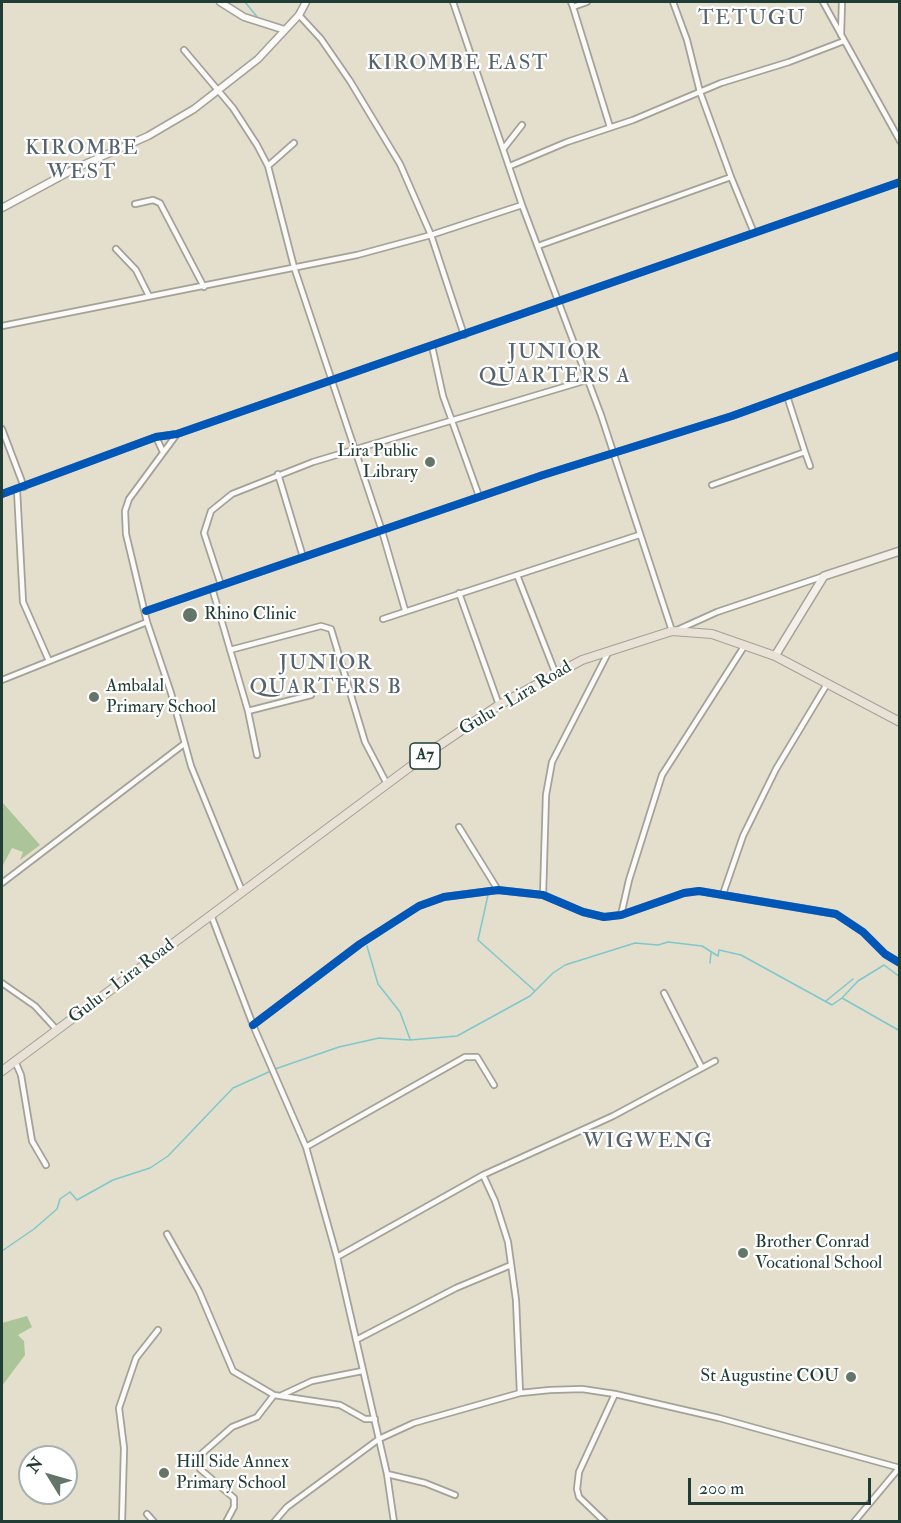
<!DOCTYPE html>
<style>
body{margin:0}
#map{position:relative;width:901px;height:1523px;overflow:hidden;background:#e4decd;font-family:"IM FELL Double Pica",serif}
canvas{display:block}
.frame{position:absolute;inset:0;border:3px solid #1f3d34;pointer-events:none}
.north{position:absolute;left:18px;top:1445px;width:60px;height:60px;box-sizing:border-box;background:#fff;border:2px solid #a5b1ae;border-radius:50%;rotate:307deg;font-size:16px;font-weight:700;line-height:24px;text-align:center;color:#1f3d34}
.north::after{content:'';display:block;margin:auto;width:21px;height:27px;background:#64756a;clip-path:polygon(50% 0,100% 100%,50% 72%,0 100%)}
.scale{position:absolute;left:688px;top:1478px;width:183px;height:27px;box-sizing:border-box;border:3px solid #1f3d34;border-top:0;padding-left:8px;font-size:18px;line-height:21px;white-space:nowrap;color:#1f3d34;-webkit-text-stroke:4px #fff;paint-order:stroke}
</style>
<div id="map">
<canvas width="901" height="1523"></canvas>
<div class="frame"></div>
<div class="north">N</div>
<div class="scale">200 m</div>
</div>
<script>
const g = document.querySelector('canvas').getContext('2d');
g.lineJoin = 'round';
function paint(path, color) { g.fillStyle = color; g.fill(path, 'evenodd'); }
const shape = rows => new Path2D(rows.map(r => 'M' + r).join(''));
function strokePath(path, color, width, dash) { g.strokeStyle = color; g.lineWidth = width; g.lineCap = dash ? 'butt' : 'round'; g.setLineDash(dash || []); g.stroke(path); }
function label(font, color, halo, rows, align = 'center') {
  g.font = font + ' "IM FELL Double Pica",serif'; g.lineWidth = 4.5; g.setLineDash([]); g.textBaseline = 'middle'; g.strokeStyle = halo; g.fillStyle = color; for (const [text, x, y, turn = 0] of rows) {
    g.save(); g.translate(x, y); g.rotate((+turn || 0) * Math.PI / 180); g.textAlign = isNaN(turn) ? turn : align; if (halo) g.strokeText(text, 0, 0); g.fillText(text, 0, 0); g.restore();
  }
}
const forest = shape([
 [2,802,40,845,20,860,23,852,12,848,2,867],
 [27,1316,32,1327,18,1335,24,1341,25,1355,2,1386,2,1323]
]);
const stream = shape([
 [245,2,258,18],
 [488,895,478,940,535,991],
 [367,946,378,984,400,1012,410,1039],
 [710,963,711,953],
 [842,998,858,981,884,965,900,977],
 [826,1001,853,979],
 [275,1069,339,1047,379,1038,410,1040,457,1036,530,996,553,973,565,965,635,943,658,945,668,942,702,946,718,956,719,950,741,955,832,1005,842,998,900,1031],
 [2,1251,34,1229,57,1209,60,1199,70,1192,77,1200,113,1180,150,1168,168,1156,233,1088,271,1071]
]);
const minor = shape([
 [453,2,522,205,601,415,672,631],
 [571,2,573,7,587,2],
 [823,2,900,141],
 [573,7,610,127],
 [299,15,321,39,350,81,400,164,431,235,464,335],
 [841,35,842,2],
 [184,50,233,108,257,145,268,166,294,267,382,531,405,610],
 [504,148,522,125],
 [268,166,294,143],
 [510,166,567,142,633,120,721,83,789,62,844,41],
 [731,177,754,233],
 [135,204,153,200,160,203,204,287],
 [538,246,731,177,700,92,687,40,673,2],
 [116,249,136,270,149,296],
 [2,326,357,255,431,235,522,205],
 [432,346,443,396,479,496],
 [787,396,805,452],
 [2,429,24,487],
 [177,434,129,499,125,511,126,534,147,622,171,693,191,766,242,891],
 [156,437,163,452],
 [278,474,303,557],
 [712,485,805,452,810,466],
 [17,490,23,602,49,661],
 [2,494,156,437,177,434,900,182],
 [517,575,555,672],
 [221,585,204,533,211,511,232,494,313,462,587,380],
 [212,588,248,711,257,755],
 [459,593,499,705],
 [146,611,543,475,732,416,900,355],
 [383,619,639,535],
 [675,631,717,612,824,576],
 [230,650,321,626,331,629,365,742,387,784],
 [2,680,147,622],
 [248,711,311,695],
 [459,827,498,890],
 [2,883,184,744],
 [723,894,743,836,776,769,827,684],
 [543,895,546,795,552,762,609,651],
 [211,915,253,1025,306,1147,337,1257,387,1474,394,1522],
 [621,915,629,880,662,775,745,645],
 [2,983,35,1006,57,1030],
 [664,993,702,1068],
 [253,1025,360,944,419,906,444,897,498,890,543,895,583,912,604,917,621,915,684,893,699,891,836,914,863,932,885,954,900,963],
 [15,1061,21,1075,32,1141,46,1165],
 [306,1147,465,1057,477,1057,494,1085],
 [483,1175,495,1201,508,1242,516,1300,520,1393],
 [167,1234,199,1291,233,1371,274,1395,340,1405,365,1419,375,1419],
 [337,1257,483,1175,613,1116,715,1061],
 [356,1340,456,1288,511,1265],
 [282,1395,312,1381,362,1371],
 [387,1474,425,1483,455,1495],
 [147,1514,154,1522],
 [122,1522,124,1448,119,1408,136,1358,158,1330],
 [226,1522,234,1507,234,1498,200,1469,198,1457,232,1427,257,1417,274,1395],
 [274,1522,287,1507,379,1439,414,1423,481,1404,520,1393,550,1390,582,1389,615,1394,719,1418,900,1468],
 [605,1522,579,1497,577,1489,579,1472,615,1394],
 [854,1522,900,1467]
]);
const tertiary = shape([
 [220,2,244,17,285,30],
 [2,208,76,168,148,136,194,109,258,59,299,15,306,2]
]);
const secondary = shape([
 [775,656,824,576,900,551]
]);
const primary = shape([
 [2,1071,434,749,499,705,582,660,672,631,712,634,775,656,900,722]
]);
const cycleway = shape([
 [2,494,156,437,177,434,900,182],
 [146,611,543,475,732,416,900,355],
 [253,1025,360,944,419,906,444,897,498,890,543,895,583,912,604,917,621,915,684,893,699,891,836,914,863,932,885,954,900,963]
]);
const markers = [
 [430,462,6,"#64756a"],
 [190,615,8,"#64756a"],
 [94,697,6,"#64756a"],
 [743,1253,6,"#64756a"],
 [851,1377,6,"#64756a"],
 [164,1473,6,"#64756a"]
];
const shields = [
 [425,756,30]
];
const shieldNames = [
 ["A7",425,756]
];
const poiNames = [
 ["Lira Public",418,452,"right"],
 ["Library",418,473,"right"],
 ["Rhino Clinic",204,615],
 ["Ambalal",106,687],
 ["Primary School",106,708],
 ["Brother Conrad",755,1243],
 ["Vocational School",755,1264],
 ["St Augustine COU",839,1377,"right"],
 ["Hill Side Annex",176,1463],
 ["Primary School",176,1484]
];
const streetNames = [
 ["Gulu - Lira Road",516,699,-31],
 ["Gulu - Lira Road",122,982,-37]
];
const quarterNames = [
 ["TETUGU",752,19],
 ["KIROMBE EAST",458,64],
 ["KIROMBE",82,149],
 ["WEST",82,173],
 ["JUNIOR",555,353],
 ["QUARTERS A",555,377],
 ["JUNIOR",326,664],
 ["QUARTERS B",326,688],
 ["WIGWENG",648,1142]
];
paint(forest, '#abc598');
strokePath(stream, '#7ec8cc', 1.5);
strokePath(minor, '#a2a298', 8);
strokePath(tertiary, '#a2a298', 9);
strokePath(secondary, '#a2a298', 10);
strokePath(primary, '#a2a298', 10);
strokePath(minor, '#fbfaf8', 4.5);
strokePath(tertiary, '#fbfaf8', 6);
strokePath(secondary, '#f4f0e9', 7);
strokePath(primary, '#e9e1d5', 8);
strokePath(cycleway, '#0057b8', 8);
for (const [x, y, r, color] of markers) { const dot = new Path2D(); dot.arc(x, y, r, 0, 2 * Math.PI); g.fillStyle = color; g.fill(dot); strokePath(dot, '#fff', 2); }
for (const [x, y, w] of shields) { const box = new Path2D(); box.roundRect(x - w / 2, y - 13, w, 26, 4.5); g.fillStyle = '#fff'; g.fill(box); strokePath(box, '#1f3d34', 1.5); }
label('bold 16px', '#1f3d34', null, shieldNames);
label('18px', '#1f3d34', '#fff', poiNames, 'left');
label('18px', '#1f3d34', '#fff', streetNames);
g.letterSpacing = '1.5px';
label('21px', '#54636d', '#fff', quarterNames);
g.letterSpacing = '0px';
</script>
